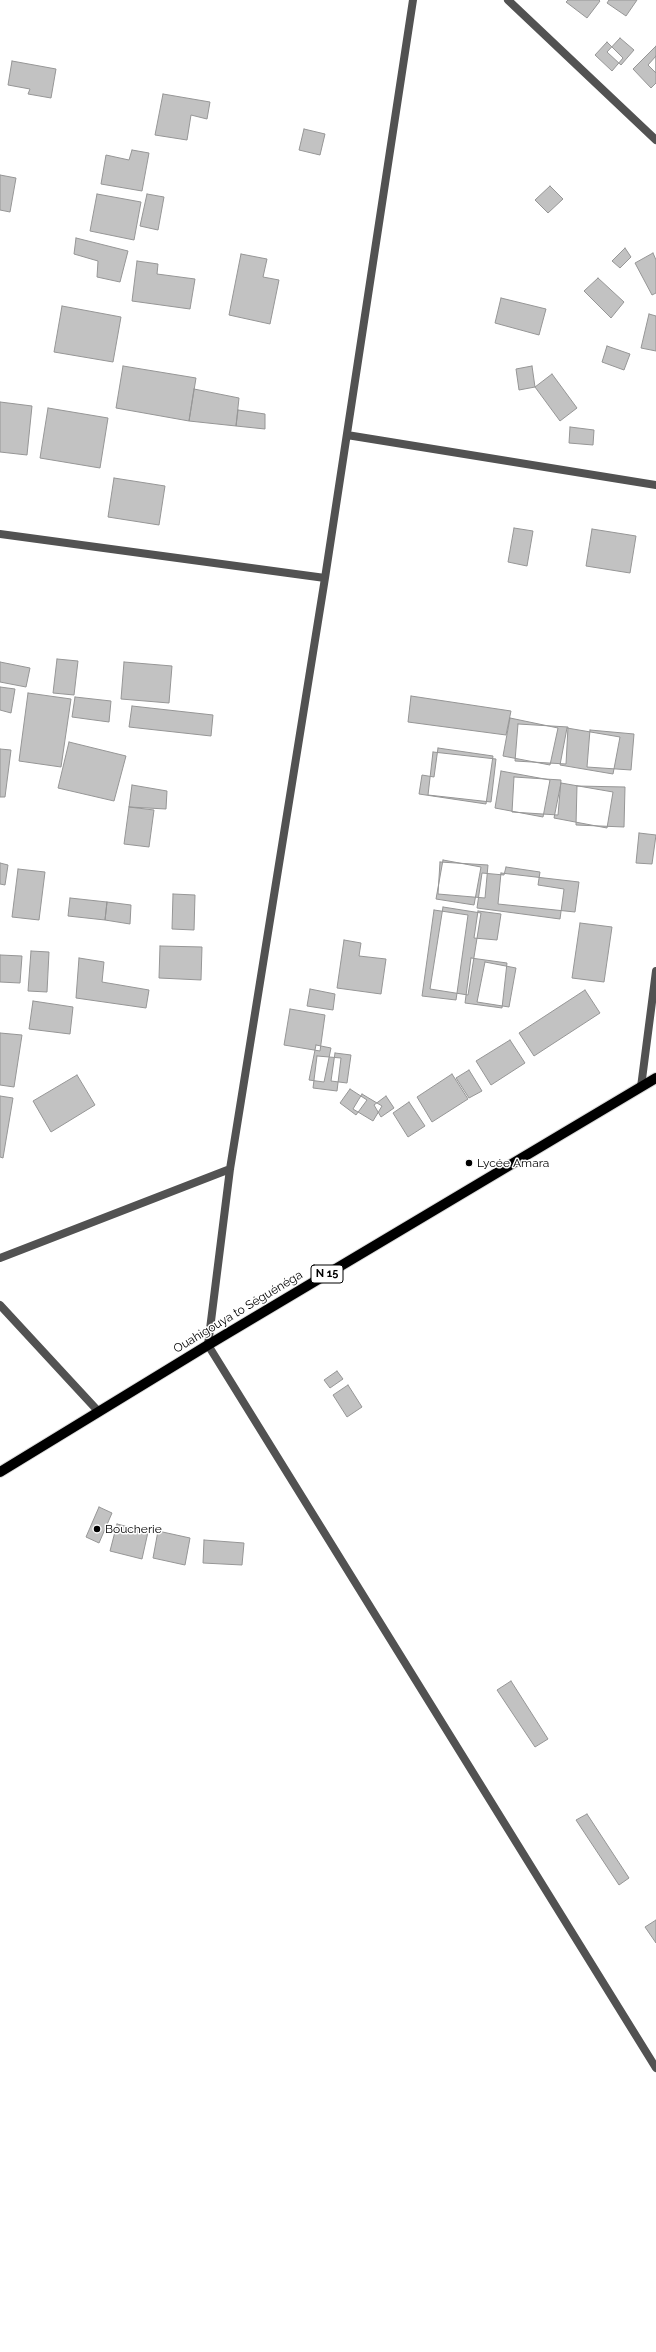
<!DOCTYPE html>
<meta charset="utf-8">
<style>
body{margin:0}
canvas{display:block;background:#fff}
</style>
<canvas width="656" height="2352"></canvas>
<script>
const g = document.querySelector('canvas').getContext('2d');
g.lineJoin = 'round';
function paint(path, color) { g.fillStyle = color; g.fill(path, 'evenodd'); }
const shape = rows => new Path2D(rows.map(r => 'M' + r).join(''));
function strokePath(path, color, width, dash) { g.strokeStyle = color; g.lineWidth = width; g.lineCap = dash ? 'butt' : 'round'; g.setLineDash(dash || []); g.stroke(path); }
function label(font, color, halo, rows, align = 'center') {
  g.font = font + ' Raleway,sans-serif'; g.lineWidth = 3; g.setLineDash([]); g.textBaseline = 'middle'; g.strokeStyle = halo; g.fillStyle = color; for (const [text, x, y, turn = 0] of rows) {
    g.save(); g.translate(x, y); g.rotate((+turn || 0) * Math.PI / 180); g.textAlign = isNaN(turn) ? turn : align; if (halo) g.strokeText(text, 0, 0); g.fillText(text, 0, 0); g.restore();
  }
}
const building = shape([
 [568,0,599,0,600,1,587,18,566,2,568,0],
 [609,0,637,0,626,16,607,3,609,0],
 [620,38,634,50,621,65,607,52,620,38],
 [607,42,623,58,612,71,595,55,607,42],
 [656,46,656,83,651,88,633,69,656,46],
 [656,56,656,73,648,65,656,56],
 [12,61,56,69,51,98,28,94,30,89,8,85,12,61],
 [163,94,210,102,207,119,191,115,187,140,155,135,163,94],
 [304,129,325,134,320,155,299,150,304,129],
 [132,150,149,153,142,191,101,184,106,155,129,160,132,150],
 [0,175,16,178,10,212,0,210,0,175],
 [550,186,563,199,548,213,535,200,550,186],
 [97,194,141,202,134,240,90,231,97,194],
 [147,194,164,197,158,230,140,226,147,194],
 [76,238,128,251,120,282,97,277,98,261,74,254,76,238],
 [625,248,631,257,620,268,612,261,625,248],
 [653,253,656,260,656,293,652,295,635,263,653,253],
 [241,254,267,259,263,277,279,280,270,324,229,315,241,254],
 [137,261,158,264,157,274,195,279,190,309,132,301,137,261],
 [598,278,624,302,611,318,584,291,598,278],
 [501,298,546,309,539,335,495,323,501,298],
 [62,306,121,317,113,362,54,352,62,306],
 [649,314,656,316,656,351,641,348,649,314],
 [607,346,630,354,624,370,602,362,607,346],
 [123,366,196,378,189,421,116,408,123,366],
 [532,366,535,387,519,390,516,369,532,366],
 [552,374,577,408,560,421,535,387,552,374],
 [194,389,239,398,236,426,189,421,194,389],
 [0,402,32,406,27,455,0,452,0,402],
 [48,408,108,418,100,468,40,458,48,408],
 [238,410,265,414,265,429,236,426,238,410],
 [570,427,594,430,593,445,569,443,570,427],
 [114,478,165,486,159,525,108,517,114,478],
 [514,528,533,531,527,566,508,562,514,528],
 [592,529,636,536,630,573,586,566,592,529],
 [57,659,78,661,74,695,53,693,57,659],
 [0,662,30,668,26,687,0,682,0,662],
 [124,662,172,666,169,703,121,699,124,662],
 [0,687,15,689,11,713,0,710,0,687],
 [28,693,71,699,61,767,19,761,28,693],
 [411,696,511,711,506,735,408,722,411,696],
 [75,697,111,701,109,722,72,717,75,697],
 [132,706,213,715,211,736,129,727,132,706],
 [510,718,558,728,550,765,503,756,510,718],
 [518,724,568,727,566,764,515,761,518,724],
 [567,728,620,737,613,774,560,765,567,728],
 [590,730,634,734,631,770,587,767,590,730],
 [69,742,126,756,114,801,58,788,69,742],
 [438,748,493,756,486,804,419,794,422,775,434,777,438,748],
 [0,749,11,750,5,797,0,797,0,749],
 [433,752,496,759,491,802,428,795,433,752],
 [501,771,550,780,543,817,495,808,501,771],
 [514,777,561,780,558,815,512,812,514,777],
 [561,783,613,792,607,828,554,818,561,783],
 [132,785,167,791,166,809,129,807,132,785],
 [577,786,625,787,624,827,576,825,577,786],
 [129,807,154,810,149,847,124,844,129,807],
 [639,833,656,835,652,864,636,863,639,833],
 [443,860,481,867,474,905,436,899,443,860],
 [440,862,488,865,485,898,438,894,440,862],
 [0,863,8,865,5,885,0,884,0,863],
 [506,867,540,872,538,885,564,889,560,919,477,908,482,873,504,875,506,867],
 [18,869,45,872,39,920,12,917,18,869],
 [501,873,579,882,575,912,498,904,501,873],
 [173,894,195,895,194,930,172,929,173,894],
 [70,898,107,902,105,920,68,916,70,898],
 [107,902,131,905,130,924,105,920,107,902],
 [443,907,481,913,468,995,430,989,443,907],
 [434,910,468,915,456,1000,422,996,434,910],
 [478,911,501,914,497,940,474,938,478,911],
 [580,923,612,927,604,982,572,978,580,923],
 [344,940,361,943,359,956,386,959,381,994,337,988,344,940],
 [160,946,202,947,201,980,159,978,160,946],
 [31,951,49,952,47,992,28,991,31,951],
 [0,955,22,956,20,983,0,982,0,955],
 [79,958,104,962,102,982,149,990,146,1008,76,998,79,958],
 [471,958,507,963,502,1008,465,1003,471,958],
 [485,962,516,968,509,1007,477,1002,485,962],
 [310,989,335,994,333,1010,307,1006,310,989],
 [585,990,600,1013,534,1056,519,1033,585,990],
 [33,1001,73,1007,70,1034,29,1029,33,1001],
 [290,1009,325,1015,320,1051,284,1045,290,1009],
 [0,1033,22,1035,14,1087,0,1085,0,1033],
 [510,1040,525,1063,491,1085,476,1061,510,1040],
 [316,1045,331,1048,324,1082,309,1080,316,1045],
 [335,1053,351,1055,347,1083,331,1081,335,1053],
 [317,1056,341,1058,337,1091,313,1088,317,1056],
 [469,1070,482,1091,469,1098,456,1078,469,1070],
 [452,1074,468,1099,432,1122,417,1097,452,1074],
 [77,1075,95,1105,51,1132,33,1101,77,1075],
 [350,1089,367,1100,356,1115,340,1103,350,1089],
 [362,1094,382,1106,373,1121,353,1109,362,1094],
 [0,1096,13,1098,3,1158,0,1157,0,1096],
 [386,1096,394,1108,381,1117,374,1105,386,1096],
 [409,1102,425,1126,408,1137,393,1113,409,1102],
 [337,1371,343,1379,330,1388,324,1380,337,1371],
 [348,1385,362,1407,347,1417,333,1395,348,1385],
 [99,1507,112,1513,99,1543,86,1537,99,1507],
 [117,1524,148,1532,142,1559,110,1551,117,1524],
 [158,1531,190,1538,185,1565,153,1558,158,1531],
 [204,1540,244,1543,242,1565,203,1563,204,1540],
 [511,1681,548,1739,535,1747,497,1690,511,1681],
 [587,1814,629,1878,619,1885,576,1820,587,1814],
 [656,1920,656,1943,645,1927,656,1920]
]);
const minor = shape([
 [413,0,325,578,230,1169,208,1345,656,2068],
 [508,0,656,140],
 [347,435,656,485],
 [0,534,325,578],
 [641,1087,656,971],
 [0,1258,230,1169],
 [0,1305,98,1411]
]);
const primary = shape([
 [0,1472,208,1345,656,1078]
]);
const markers = [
 [469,1163,4,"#000"],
 [97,1529,4,"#000"]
];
const shields = [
 [327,1274,32]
];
const shieldNames = [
 ["N 15",327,1274]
];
const poiNames = [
 ["Lycée Amara",477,1163],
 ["Boucherie",105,1529]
];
const streetNames = [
 ["Ouahigouya to Séguénéga",238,1312,-31]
];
paint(building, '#c2c2c2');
strokePath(building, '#969696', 1);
strokePath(primary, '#dbdbdb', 12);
strokePath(minor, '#525252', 8);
strokePath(primary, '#000', 10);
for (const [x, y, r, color] of markers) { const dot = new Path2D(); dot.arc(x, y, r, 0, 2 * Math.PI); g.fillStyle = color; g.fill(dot); strokePath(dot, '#fff', 1.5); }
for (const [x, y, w] of shields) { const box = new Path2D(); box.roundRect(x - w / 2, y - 9, w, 18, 3); g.fillStyle = '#fff'; g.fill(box); strokePath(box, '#000', 1); }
label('bold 11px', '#000', null, shieldNames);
label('12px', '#000', '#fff', poiNames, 'left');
label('12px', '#000', '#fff', streetNames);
</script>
